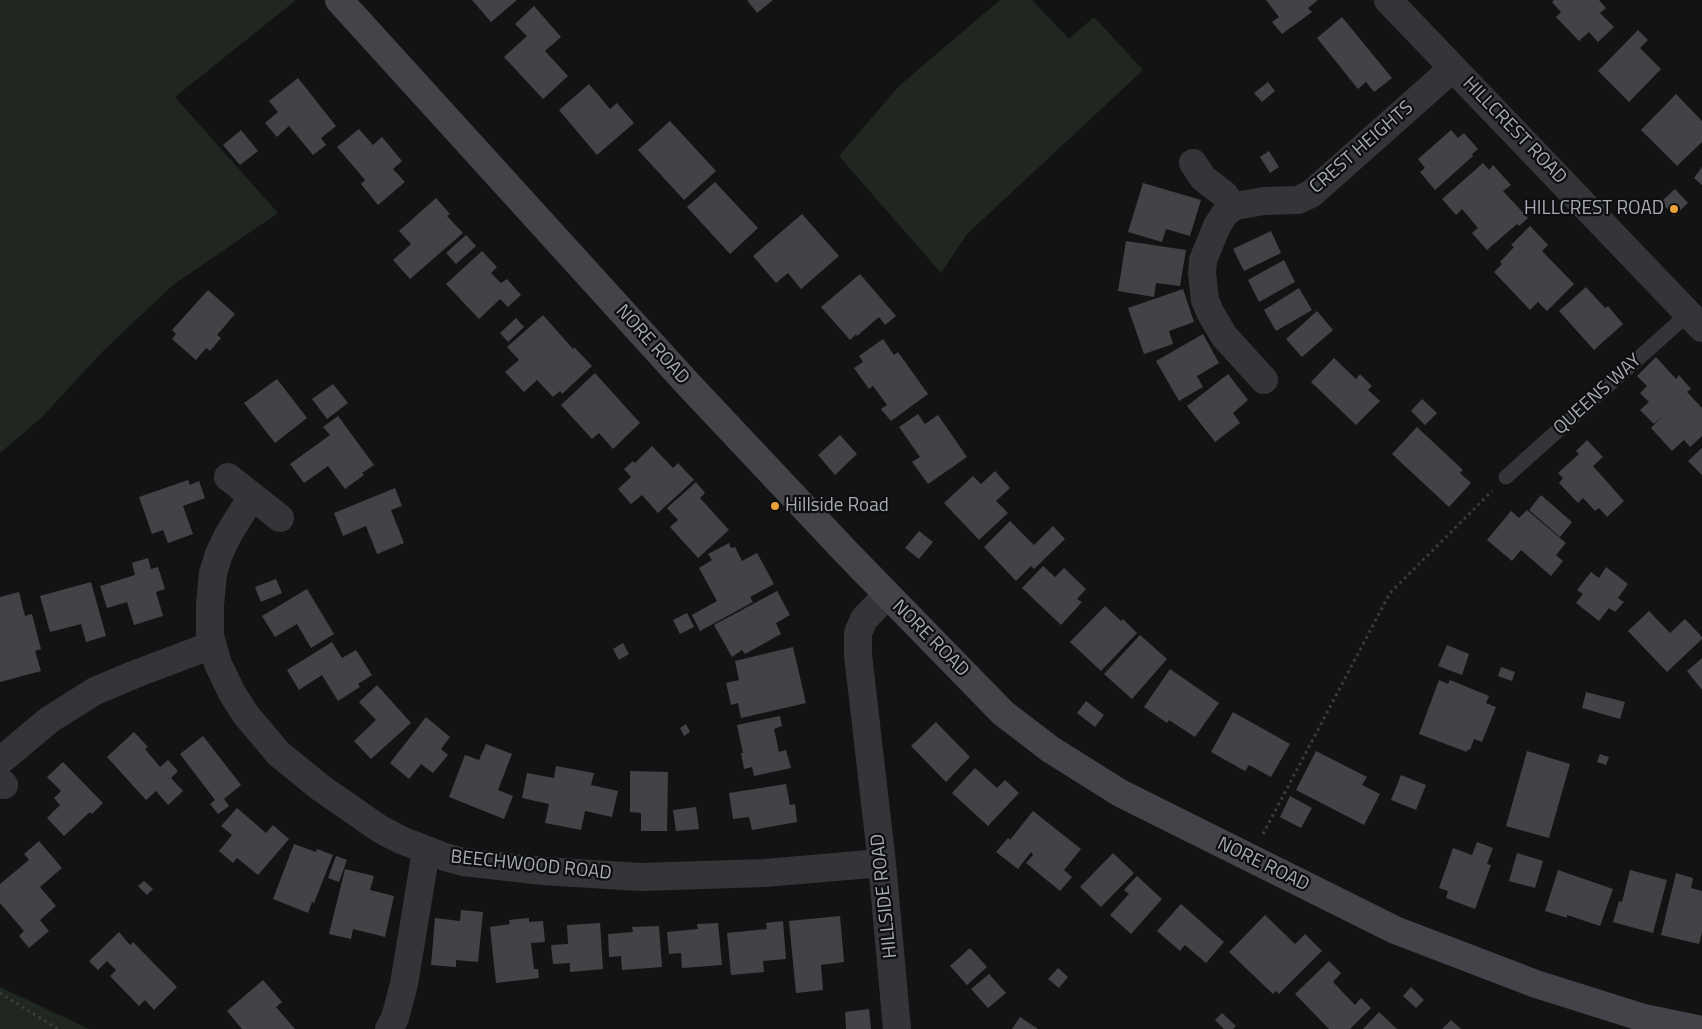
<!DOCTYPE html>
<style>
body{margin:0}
canvas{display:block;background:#131314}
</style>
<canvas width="1702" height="1029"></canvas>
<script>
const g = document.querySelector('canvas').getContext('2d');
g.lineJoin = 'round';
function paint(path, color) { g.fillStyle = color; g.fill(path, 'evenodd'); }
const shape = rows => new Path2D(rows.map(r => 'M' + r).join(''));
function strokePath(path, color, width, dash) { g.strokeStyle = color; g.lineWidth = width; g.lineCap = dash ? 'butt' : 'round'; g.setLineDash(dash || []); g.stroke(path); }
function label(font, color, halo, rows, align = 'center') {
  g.font = font + ' "Titillium Web",sans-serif'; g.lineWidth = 4.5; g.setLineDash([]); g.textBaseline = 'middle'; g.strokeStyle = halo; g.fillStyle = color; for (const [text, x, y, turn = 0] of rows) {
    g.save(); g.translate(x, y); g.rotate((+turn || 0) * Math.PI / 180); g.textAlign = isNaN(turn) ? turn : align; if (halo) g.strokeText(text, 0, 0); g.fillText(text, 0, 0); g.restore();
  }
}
const green = shape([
 [0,0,296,0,175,97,278,213,173,285,103,351,41,418,0,453],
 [1000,0,1032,0,1069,39,1094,17,1143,70,967,234,941,273,839,156,898,87],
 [0,987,89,1029,0,1029]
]);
const building = shape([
 [472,0,517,0,491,22],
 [747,0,773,0,757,13],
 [1266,0,1318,0,1308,8,1312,12,1282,34,1272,22,1279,17],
 [1554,0,1599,0,1606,8,1600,13,1614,27,1598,42,1589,32,1579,41,1556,17,1561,12,1552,2],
 [534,6,561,37,545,51,568,76,543,99,504,57,527,36,515,24],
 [1342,17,1392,78,1374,92,1366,82,1358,89,1317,38],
 [1638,30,1648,40,1640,48,1661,69,1629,102,1598,71],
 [298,78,336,126,321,138,326,145,313,155,289,126,277,137,265,123,278,112,269,101],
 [1268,82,1275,91,1262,102,1254,93],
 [589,84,610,109,617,103,634,123,597,155,559,110],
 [1676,94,1702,121,1702,142,1677,166,1641,130],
 [670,121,716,171,684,200,638,150],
 [359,129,373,145,382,137,402,161,393,169,405,182,378,205,361,184,365,180,337,147],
 [241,130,258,151,240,165,223,145],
 [1451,130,1458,138,1464,133,1478,149,1472,154,1473,156,1435,190,1420,172,1425,168,1418,159],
 [1269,151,1279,167,1270,173,1260,157],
 [1483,163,1489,170,1493,165,1511,185,1503,191,1528,218,1519,226,1517,224,1487,250,1472,233,1478,228,1462,209,1456,215,1442,199],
 [1702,167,1702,185,1694,178],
 [715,182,758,228,730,254,687,207],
 [1143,183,1201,200,1190,236,1166,229,1162,242,1128,232],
 [1675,189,1688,203,1674,216,1661,202],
 [436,198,450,214,447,216,463,233,410,279,393,260,411,244,399,231],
 [802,214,839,256,801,289,788,273,776,283,753,256],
 [1530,226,1548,245,1542,251,1574,284,1547,311,1538,302,1530,310,1494,272,1502,264,1500,262,1514,247,1511,245],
 [1271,231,1281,253,1244,271,1233,249],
 [466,235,476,246,456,264,446,253],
 [1126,241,1186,250,1180,286,1156,283,1154,297,1118,291],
 [482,251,497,267,491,273,501,283,507,279,521,295,508,307,500,299,479,319,446,284],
 [1284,260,1295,282,1259,302,1248,280],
 [860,274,896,316,885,325,879,317,857,336,856,334,850,340,821,307],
 [1586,287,1605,308,1608,306,1623,324,1594,350,1559,311],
 [1299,288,1312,310,1276,331,1264,310],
 [1183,289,1194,322,1169,331,1173,344,1144,354,1128,308],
 [208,290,235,314,217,335,221,338,210,351,206,348,196,360,172,339,176,334,172,330],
 [1317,311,1333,330,1302,357,1286,339],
 [543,315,573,349,574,347,592,366,562,394,560,391,553,397,537,380,524,392,505,372,519,360,507,347],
 [516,318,524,327,508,342,500,333],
 [1203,334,1219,363,1197,376,1203,387,1179,401,1156,361],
 [883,339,894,355,898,352,928,394,891,421,881,409,887,405,873,386,869,389,854,368,863,362,859,356],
 [1656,357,1676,379,1679,375,1691,389,1687,392,1702,408,1702,436,1690,447,1684,440,1672,451,1651,428,1663,416,1654,424,1640,410,1649,402,1640,393,1647,386,1637,376],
 [1334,358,1356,379,1360,374,1372,386,1368,390,1380,401,1356,425,1311,382],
 [595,373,640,423,613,449,599,433,592,439,561,405],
 [1228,374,1248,400,1233,413,1240,423,1215,442,1187,406],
 [277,379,307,418,275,443,244,403],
 [333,384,348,403,327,419,312,399],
 [1422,399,1437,413,1425,425,1411,411],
 [918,414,925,424,938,415,967,457,928,484,912,462,920,457,899,427],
 [338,416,374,465,362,473,364,475,345,489,328,466,304,483,290,464,330,435,323,427],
 [1417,427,1463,470,1460,473,1471,483,1449,507,1392,454],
 [840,435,857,454,835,475,818,455],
 [1587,440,1603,457,1593,466,1624,501,1607,517,1599,508,1595,511,1583,498,1578,503,1559,483,1563,478,1558,473,1579,454,1576,451],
 [652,446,673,468,678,463,694,480,658,513,642,495,631,504,618,489,631,477,624,469,633,461,635,463],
 [1702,448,1702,475,1688,461],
 [995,471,1010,488,996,501,1008,513,979,540,944,503,973,476,981,484],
 [188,480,190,485,199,481,205,498,183,506,193,534,168,543,163,530,152,534,139,497],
 [696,482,705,493,700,498,729,530,698,558,670,527,678,520,667,508],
 [395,488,402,506,391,510,404,543,377,554,366,526,343,536,334,513],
 [1541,495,1572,522,1560,537,1529,510],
 [1527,510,1566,543,1556,555,1563,561,1551,576,1521,550,1512,561,1487,540,1511,511,1519,518],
 [1010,521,1034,545,1053,526,1065,539,1034,569,1031,566,1016,581,984,547],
 [919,531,933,542,919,559,905,548],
 [729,543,731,548,735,547,742,561,757,553,774,584,750,597,753,602,700,631,692,615,717,601,699,568,712,560,708,554],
 [148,558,151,569,158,567,165,589,156,592,163,616,134,625,127,602,107,608,100,586,135,575,132,563],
 [1043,566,1055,577,1064,568,1086,589,1077,599,1082,602,1061,625,1022,588],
 [1606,567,1628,584,1618,598,1624,602,1615,612,1609,608,1599,621,1576,603,1583,594,1577,590,1591,572,1599,578],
 [276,579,282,593,261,602,255,587],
 [91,582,106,636,86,642,81,624,50,632,40,596],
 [307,589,334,634,311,648,297,624,275,637,262,616],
 [777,591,790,615,776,623,781,634,745,654,742,650,732,657,714,625],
 [19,592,25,616,32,614,41,649,35,651,41,671,0,682,0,597],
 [1105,606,1121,621,1123,619,1137,633,1101,671,1070,642],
 [1649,611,1670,633,1685,619,1702,637,1702,639,1667,672,1628,631],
 [687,613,694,627,680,634,673,620],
 [1140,635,1167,659,1132,699,1104,674],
 [332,642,342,658,356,650,372,675,358,684,360,687,338,701,322,675,299,690,287,670],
 [623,643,629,654,619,660,613,649],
 [1447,645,1469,654,1462,675,1438,666],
 [793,647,806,703,741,718,738,703,731,705,726,683,739,680,735,661],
 [1702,658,1702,690,1687,671],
 [1501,667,1515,672,1512,681,1498,676],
 [1170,669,1219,703,1195,737,1169,720,1167,723,1144,707],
 [1439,680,1448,684,1450,680,1489,696,1486,703,1496,707,1482,742,1474,739,1470,750,1468,749,1467,752,1419,734],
 [377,685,411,723,371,759,354,741,376,720,359,702],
 [1586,692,1625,702,1620,719,1582,708],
 [1086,701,1104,715,1095,727,1077,713],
 [1233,712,1290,744,1271,777,1249,765,1245,771,1211,752],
 [780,716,782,726,774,729,779,752,786,750,791,768,754,776,752,767,744,769,741,753,743,753,737,725],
 [426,717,450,737,441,749,448,755,433,773,421,764,409,779,390,763],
 [936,722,970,757,946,782,911,746],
 [686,724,690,732,684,736,680,728],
 [134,732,148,747,145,749,160,767,168,760,178,771,171,778,183,791,168,805,156,791,146,800,107,757],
 [203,736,241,785,224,799,229,806,218,814,210,804,215,800,180,754],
 [486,744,512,754,498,790,513,796,504,819,449,797,465,755,479,760],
 [1316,751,1367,777,1362,785,1380,794,1364,825,1296,790],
 [1527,751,1570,764,1549,838,1506,826],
 [1600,754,1609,757,1606,765,1597,762],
 [63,762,103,803,92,814,90,812,64,836,47,818,60,805,54,798,61,791,47,777],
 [556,766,594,773,591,785,618,791,612,817,585,811,581,830,545,823,549,804,522,798,527,773,554,778],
 [975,768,997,788,1005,780,1019,793,988,826,952,793],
 [630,771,668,772,667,831,641,831,641,813,630,812],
 [1401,775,1426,785,1416,810,1391,800],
 [786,784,790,805,795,804,797,822,752,830,749,817,733,819,729,793],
 [1290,796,1312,808,1301,828,1280,817],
 [696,807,699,829,676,831,673,810],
 [237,808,266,833,273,825,289,839,258,875,237,858,233,863,219,851,232,835,221,826],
 [1033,811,1081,849,1064,870,1072,877,1060,891,1026,863,1033,855,1031,852,1018,869,996,852,1008,838,1010,840],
 [39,841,62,868,40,887,56,906,40,920,49,931,29,948,19,936,24,931,0,903,0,884,29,860,24,854],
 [1477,842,1493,848,1487,864,1491,865,1475,909,1446,898,1448,891,1439,888,1453,848,1472,855],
 [294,844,316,852,317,849,333,855,314,903,312,902,308,913,273,899],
 [1113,853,1134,873,1101,907,1080,887],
 [1517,853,1543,861,1535,888,1509,881],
 [336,856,347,860,339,882,328,878],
 [345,869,374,876,370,890,394,896,385,937,353,929,351,939,329,934],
 [1558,870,1613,889,1600,926,1567,915,1567,918,1545,911],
 [1630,870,1667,880,1653,933,1613,922,1619,901,1622,902],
 [1676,873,1693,878,1691,888,1702,891,1702,932,1699,944,1661,935],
 [1137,876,1162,899,1131,934,1110,915,1129,894,1124,890],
 [144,881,153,889,147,895,138,886],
 [1181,904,1224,942,1206,963,1185,945,1180,951,1157,931],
 [461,910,483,912,478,962,456,960,456,967,431,965,435,918,460,921],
 [1265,915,1295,944,1305,934,1322,951,1279,994,1276,991,1273,994,1229,952],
 [840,916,844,962,821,965,823,990,796,993,789,921],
 [529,918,529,922,543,921,545,942,531,943,534,969,538,969,539,978,496,983,490,927,510,924,509,920],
 [783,921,786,959,763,961,764,972,731,975,727,933,767,929,766,923],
 [600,923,603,969,570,972,570,963,553,964,551,945,568,944,567,925],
 [718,923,722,965,682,968,681,953,669,954,667,932,698,929,697,924],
 [659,926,662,967,622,970,621,956,609,957,608,934,633,932,632,927],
 [119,932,130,945,133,942,177,987,154,1010,145,1000,139,1006,110,976,116,970,107,961,98,970,89,961],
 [970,948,987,967,967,985,950,966],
 [1329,961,1341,973,1333,982,1355,1005,1361,998,1371,1008,1350,1029,1329,1029,1295,994],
 [1058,968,1068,977,1059,988,1048,979],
 [989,974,1006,993,988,1008,971,989],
 [263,980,282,1002,276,1007,295,1029,242,1029,227,1011],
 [1411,987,1424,1000,1416,1008,1403,996],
 [869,1009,871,1029,846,1029,845,1012],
 [1379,1012,1397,1029,1363,1029],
 [1222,1013,1236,1026,1233,1029,1224,1029,1215,1020],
 [1020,1017,1038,1029,1012,1029],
 [1451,1020,1461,1029,1442,1029]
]);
const path = shape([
 [1263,834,1390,593,1492,491],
 [0,993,58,1029]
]);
const lane = shape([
 [1506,477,1689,313]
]);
const street = shape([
 [1388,0,1702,328],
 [1193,163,1203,178,1225,195,1231,208],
 [1264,380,1224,336,1210,312,1205,300,1202,273,1203,260,1217,226,1226,212,1235,206,1264,201,1298,200,1311,194,1453,68],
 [228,477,280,518],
 [252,496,228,535,219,554,213,573,210,605,210,636,218,664,232,693,246,715,279,754,321,788,380,829,401,840,445,857,463,862,543,871,640,877,765,873,882,863],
 [887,595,864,619,858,633,858,655,882,863,897,1029],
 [0,761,49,720,95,691,133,675,212,645],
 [0,781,4,785],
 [389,1029,395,1018,404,984,426,851]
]);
const secondary = shape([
 [339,0,687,383,847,553,1003,713,1050,749,1120,793,1395,930,1536,984,1644,1018,1697,1029]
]);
const markers = [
 [1674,209,5,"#eaa135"],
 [775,506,5,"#eaa135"]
];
const streetNames = [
 ["HILLCREST ROAD",1514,131,46],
 ["CREST HEIGHTS",1362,148,-41],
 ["NORE ROAD",652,345,48],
 ["QUEENS WAY",1598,395,-42],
 ["NORE ROAD",930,639,45],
 ["NORE ROAD",1263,865,26],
 ["BEECHWOOD ROAD",531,866,6],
 ["HILLSIDE ROAD",885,896,-96]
];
const poiNames = [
 ["HILLCREST ROAD",1664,209],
 ["Hillside Road",785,506,"left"]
];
paint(green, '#1f2720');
paint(building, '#424347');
strokePath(path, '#3a3c40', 3, [2.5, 4]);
strokePath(lane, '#343539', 15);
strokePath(street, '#343539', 28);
strokePath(secondary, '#424449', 28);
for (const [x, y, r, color] of markers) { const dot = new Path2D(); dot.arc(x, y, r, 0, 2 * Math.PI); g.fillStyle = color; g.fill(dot); strokePath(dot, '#0e0e0f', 2); }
label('19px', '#a5aab4', '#0e0e0f', streetNames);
label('19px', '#a5aab4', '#0e0e0f', poiNames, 'right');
</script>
